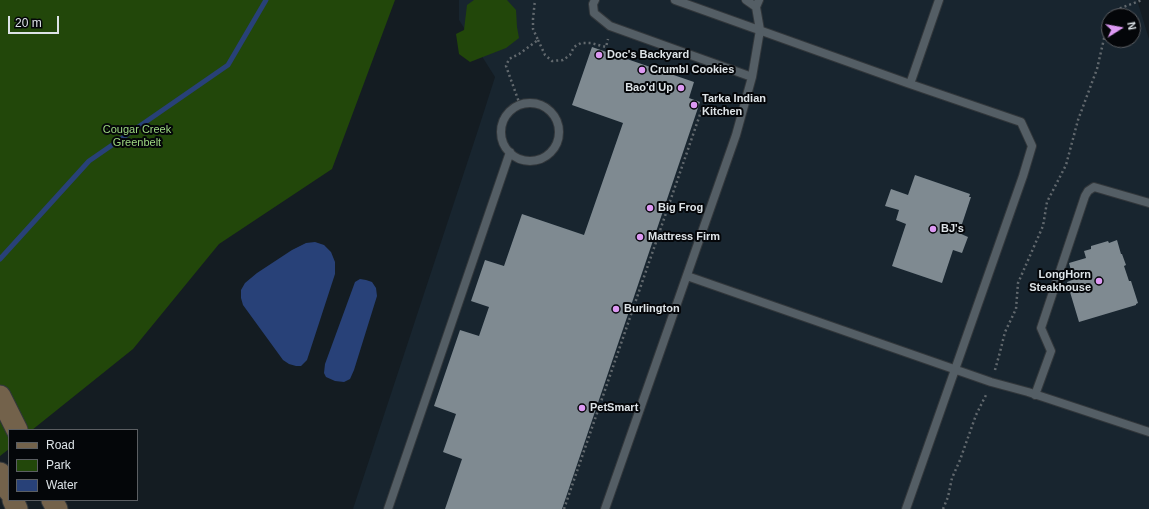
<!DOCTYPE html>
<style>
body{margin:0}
#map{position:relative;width:1149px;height:509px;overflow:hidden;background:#141c22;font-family:Helvetica,sans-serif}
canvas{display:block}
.legend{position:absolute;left:8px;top:429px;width:130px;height:72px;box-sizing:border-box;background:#040609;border:1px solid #5b5e62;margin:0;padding:5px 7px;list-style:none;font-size:12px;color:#dde3e7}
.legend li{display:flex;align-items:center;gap:8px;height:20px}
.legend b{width:20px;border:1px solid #5b5e62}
.north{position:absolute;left:1101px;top:8px;width:40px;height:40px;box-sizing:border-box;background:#040609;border:1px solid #5b5e62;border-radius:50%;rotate:79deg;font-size:11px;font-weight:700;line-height:16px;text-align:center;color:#dde3e7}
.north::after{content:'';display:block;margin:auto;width:14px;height:18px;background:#dd99f3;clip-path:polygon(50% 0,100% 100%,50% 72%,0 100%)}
.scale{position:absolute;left:8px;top:16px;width:51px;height:18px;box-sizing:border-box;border:2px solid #dde3e7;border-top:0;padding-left:5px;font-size:12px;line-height:14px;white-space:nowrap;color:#dde3e7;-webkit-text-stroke:3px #040609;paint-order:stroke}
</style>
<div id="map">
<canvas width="1149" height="509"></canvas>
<ul class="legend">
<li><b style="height:5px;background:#73624b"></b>Road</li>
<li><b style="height:11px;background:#22470a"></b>Park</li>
<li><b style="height:11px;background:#284178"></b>Water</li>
</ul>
<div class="north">N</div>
<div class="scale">20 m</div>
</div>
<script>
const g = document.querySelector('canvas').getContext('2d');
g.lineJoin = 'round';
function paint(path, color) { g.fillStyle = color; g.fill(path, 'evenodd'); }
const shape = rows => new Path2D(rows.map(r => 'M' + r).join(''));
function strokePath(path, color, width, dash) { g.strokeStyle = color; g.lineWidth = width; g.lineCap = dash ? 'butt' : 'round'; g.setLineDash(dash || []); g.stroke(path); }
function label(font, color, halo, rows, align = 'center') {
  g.font = font + ' Helvetica,sans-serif'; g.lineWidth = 4; g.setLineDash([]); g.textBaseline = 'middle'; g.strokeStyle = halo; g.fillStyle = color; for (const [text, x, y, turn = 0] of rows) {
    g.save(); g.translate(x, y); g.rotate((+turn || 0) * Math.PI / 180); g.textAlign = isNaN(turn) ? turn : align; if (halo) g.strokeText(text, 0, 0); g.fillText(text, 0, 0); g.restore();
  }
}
const built = shape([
 [459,0,1137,0,1149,39,1149,509,353,509,479,127,495,77,459,20],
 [1109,16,1133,16,1133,40,1109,40]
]);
const green = shape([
 [0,0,395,0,332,169,219,244,133,349,32,430,9,430,9,449,0,456],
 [474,0,507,0,516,10,517,27,519,38,506,48,470,62,459,54,456,34,464,30,467,5]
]);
const water = shape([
 [315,242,324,245,331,252,335,262,335,274,307,360,301,366,296,366,289,364,283,360,243,305,241,298,241,290,245,283,257,273,292,250,306,243],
 [360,279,366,280,372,282,376,288,377,296,354,370,350,379,344,382,335,381,326,377,324,373,325,364,355,282]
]);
const stream = shape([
 [0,259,89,161,228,65,266,0]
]);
const building = shape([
 [592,47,694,82,689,98,700,102,562,509,445,509,462,459,443,452,456,414,434,406,460,330,479,336,489,307,471,301,485,260,504,266,522,214,584,235,623,123,572,105],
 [915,175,970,194,969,197,971,197,959,233,968,237,962,253,953,250,942,283,892,266,906,224,896,220,899,210,885,206,891,189,908,195],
 [1117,240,1121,254,1122,254,1126,265,1124,266,1129,281,1131,281,1138,303,1136,304,1136,305,1079,322,1067,282,1072,280,1070,275,1072,274,1069,263,1086,258,1084,251,1091,249,1091,246,1108,241,1109,243]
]);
const path = shape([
 [1114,16,1118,9,1142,0],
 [538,40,545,55,552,61,563,60,570,55,574,47,581,43,591,43,606,47,608,39],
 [520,105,506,66,509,59,519,54,538,40,533,29,533,19,535,0],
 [995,370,1000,352,1005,332,1016,309,1018,283,1043,226,1047,202,1066,165,1078,120,1097,69,1106,30,1109,24],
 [564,509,705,100],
 [943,509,948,497,952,478,960,460,976,415,987,393]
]);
const lane = shape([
 [595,0,593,4,594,13,610,26,752,77],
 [675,0,910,84],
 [746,0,756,7],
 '501 132a29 29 0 1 1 58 0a29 29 0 1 1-58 0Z',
 [687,276,991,382,1028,392,1149,432],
 [1035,395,1051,351,1041,328,1085,196,1088,191,1094,187,1149,203],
 [388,509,510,152],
 [605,509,736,135,752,77,760,30,756,7,759,0],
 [906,509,1023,176,1032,146,1021,122,910,84,939,0]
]);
const secondary = shape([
 [0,396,17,430],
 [0,473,9,491],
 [13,500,17,509],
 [52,500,57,509]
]);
const markers = [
 [599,55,4,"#dd99f3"],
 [642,70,4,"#dd99f3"],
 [681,88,4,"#dd99f3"],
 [694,105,4,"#dd99f3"],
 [650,208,4,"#dd99f3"],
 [933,229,4,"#dd99f3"],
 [640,237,4,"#dd99f3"],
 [1099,281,4,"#dd99f3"],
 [616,309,4,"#dd99f3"],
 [582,408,4,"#dd99f3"]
];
const poiNames = [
 ["Doc's Backyard",607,55],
 ["Crumbl Cookies",650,70],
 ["Bao'd Up",673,88,"right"],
 ["Tarka Indian",702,99],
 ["Kitchen",702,112],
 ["Big Frog",658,208],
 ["BJ's",941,229],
 ["Mattress Firm",648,237],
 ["LongHorn",1091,275,"right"],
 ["Steakhouse",1091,288,"right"],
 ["Burlington",624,309],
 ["PetSmart",590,408]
];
const parkNames = [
 ["Cougar Creek",137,130],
 ["Greenbelt",137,143]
];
paint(built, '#18252f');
paint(green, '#22470a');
paint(water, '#284178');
strokePath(stream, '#284178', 5);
paint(building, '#7f8a91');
strokePath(lane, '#32373b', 10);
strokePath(secondary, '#32373b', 23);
strokePath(path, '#62696e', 2.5, [2, 3]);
strokePath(lane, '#545e65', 8);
strokePath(secondary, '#73624b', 21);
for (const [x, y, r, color] of markers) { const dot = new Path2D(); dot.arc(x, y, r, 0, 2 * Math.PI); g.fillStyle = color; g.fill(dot); strokePath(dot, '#040609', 1.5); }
label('bold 11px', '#dde3e7', '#040609', poiNames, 'left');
label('11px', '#9dd781', '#040609', parkNames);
</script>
